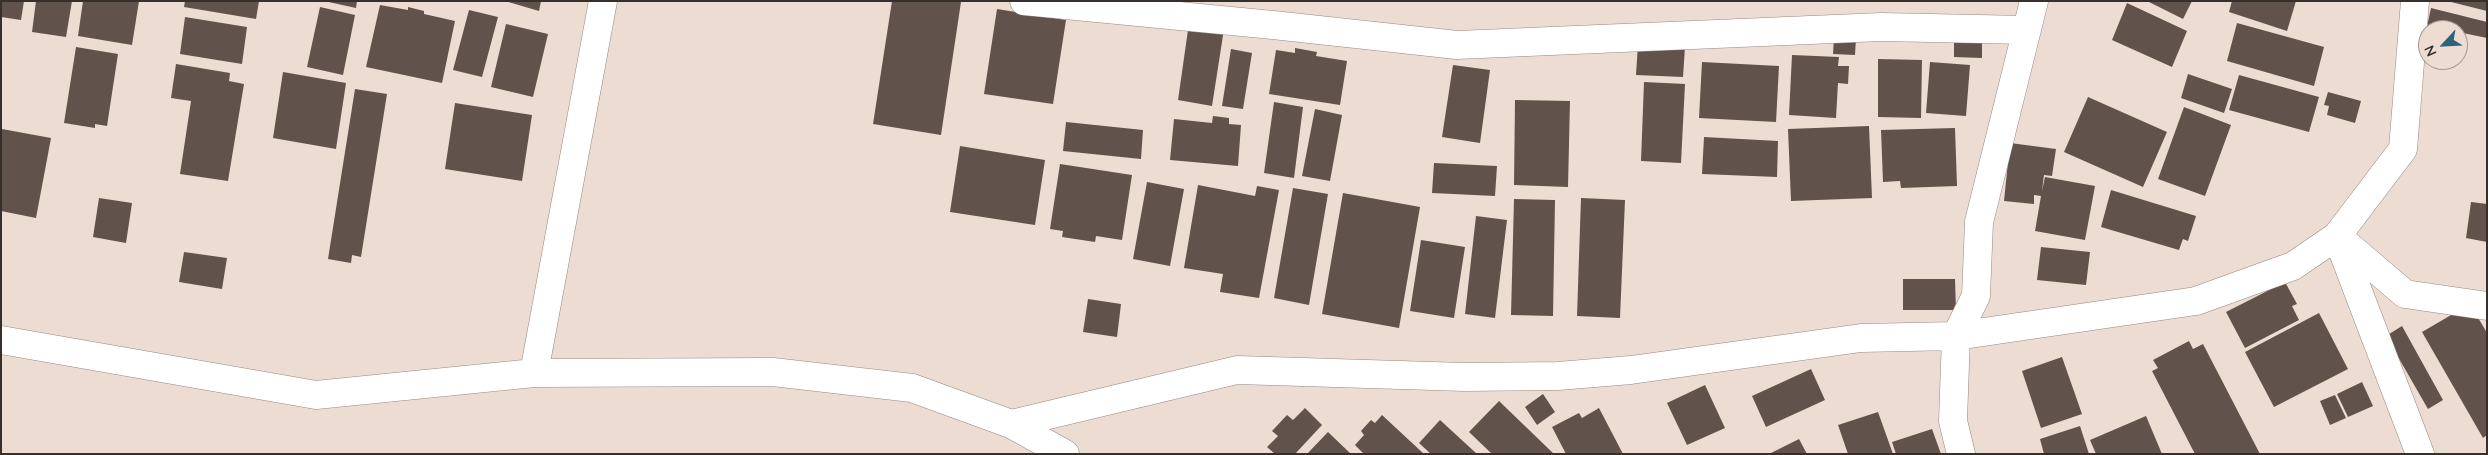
<!DOCTYPE html>
<style>
body{margin:0}
#map{position:relative;width:2488px;height:455px;overflow:hidden;background:#eddcd2;font-family:Quicksand,sans-serif}
canvas{display:block}
.frame{position:absolute;inset:0;border:2px solid #362f2c;pointer-events:none}
.north{position:absolute;left:2418px;top:20px;width:50px;height:50px;box-sizing:border-box;background:#eddcd2;border:1px solid #a49790;border-radius:50%;rotate:245deg;font-size:14px;font-weight:700;line-height:20px;text-align:center;color:#362f2c}
.north::after{content:'';display:block;margin:auto;width:18px;height:22px;background:#2c647e;clip-path:polygon(50% 0,100% 100%,50% 72%,0 100%)}
</style>
<div id="map">
<canvas width="2488" height="455"></canvas>
<div class="frame"></div>
<div class="north">N</div>
</div>
<script>
const g = document.querySelector('canvas').getContext('2d');
g.lineJoin = 'round';
function paint(path, color) { g.fillStyle = color; g.fill(path, 'evenodd'); }
const shape = rows => new Path2D(rows.map(r => 'M' + r).join(''));
function strokePath(path, color, width, dash) { g.strokeStyle = color; g.lineWidth = width; g.lineCap = dash ? 'butt' : 'round'; g.setLineDash(dash || []); g.stroke(path); }
const building = shape([
 [1,1,24,1,21,20,1,17],
 [36,1,72,1,66,37,32,32],
 [83,1,139,1,132,45,78,36],
 [185,1,259,1,256,19,184,7],
 [324,1,357,1,356,8],
 [505,1,541,1,539,11],
 [892,1,961,2,941,135,873,124],
 [2147,1,2192,1,2183,19],
 [2232,1,2296,1,2287,31,2229,12],
 [2451,1,2487,1,2487,11,2451,2],
 [2127,3,2187,31,2172,67,2112,40],
 [380,5,408,10,408,7,424,11,424,14,455,21,442,83,366,67],
 [320,7,355,15,343,75,307,67],
 [2431,8,2487,22,2487,38,2463,33,2461,40,2458,39,2458,30,2426,31],
 [997,9,1066,20,1053,104,984,94],
 [469,10,498,17,482,77,453,70],
 [185,17,247,27,242,64,180,54],
 [1189,23,1224,29,1212,106,1178,100],
 [2237,23,2324,47,2314,86,2227,61],
 [506,24,548,34,533,97,491,87],
 [1834,37,1856,38,1855,55,1833,54],
 [1954,39,1982,40,1982,58,1954,57],
 [1638,44,1685,47,1683,77,1636,75],
 [76,47,118,54,107,126,95,124,95,128,64,123],
 [1295,48,1317,52,1316,56,1347,61,1340,105,1269,94,1276,50,1295,53],
 [1231,49,1252,53,1243,109,1222,106],
 [1792,55,1839,57,1838,66,1849,66,1848,84,1838,83,1836,118,1789,115],
 [1878,59,1922,60,1921,118,1878,117],
 [1702,62,1779,66,1776,122,1699,118],
 [1930,62,1970,65,1966,116,1926,113],
 [176,64,230,73,229,81,244,84,228,181,180,174,191,101,171,98],
 [1453,65,1490,70,1480,143,1442,137],
 [283,72,346,83,336,149,273,138],
 [2188,74,2232,89,2224,113,2181,98],
 [2239,75,2319,97,2309,132,2229,110],
 [1644,82,1685,84,1681,163,1641,161],
 [355,89,387,94,361,257,352,255,351,263,328,259],
 [2328,92,2361,101,2355,123,2327,115,2329,106,2324,105],
 [2088,97,2167,132,2143,187,2064,152],
 [1515,100,1570,101,1568,187,1514,185],
 [1274,102,1303,107,1294,178,1264,173],
 [455,103,532,115,522,181,445,169],
 [2184,107,2231,125,2205,196,2158,179],
 [1315,109,1342,115,1330,181,1302,176],
 [1213,116,1229,118,1229,124,1241,125,1238,166,1170,160,1174,119,1212,123],
 [1066,122,1143,130,1141,159,1063,151],
 [1869,126,1872,198,1791,201,1788,129],
 [1955,128,1957,186,1901,188,1900,181,1883,182,1881,130],
 [2,129,51,138,36,218,1,211],
 [1704,137,1778,141,1777,177,1702,174],
 [2010,143,2056,149,2052,176,2044,175,2042,191,2045,177,2095,186,2085,240,2035,231,2041,196,2034,195,2034,204,2004,201],
 [960,146,1045,160,1035,225,950,212],
 [1434,163,1497,166,1495,196,1432,193],
 [1060,164,1132,175,1122,240,1096,236,1095,242,1062,237,1063,231,1050,229],
 [1147,182,1184,189,1170,266,1133,259],
 [1198,185,1255,196,1257,186,1279,190,1259,298,1220,292,1223,274,1184,268],
 [1293,188,1328,194,1309,305,1274,298],
 [2111,190,2196,216,2188,241,2183,239,2179,250,2101,227],
 [1343,193,1420,207,1399,328,1322,314],
 [99,198,132,203,126,243,93,237],
 [1581,198,1625,200,1620,318,1577,316],
 [1514,199,1555,200,1553,316,1511,315],
 [2471,202,2487,204,2487,242,2466,238],
 [1476,216,1507,220,1495,318,1465,314],
 [1421,240,1465,247,1454,318,1410,311],
 [2041,247,2090,252,2086,285,2037,280],
 [184,252,227,258,222,289,179,282],
 [1903,279,1955,279,1956,310,1903,310],
 [2285,282,2297,304,2292,306,2299,320,2245,348,2226,312],
 [1088,299,1121,304,1117,337,1083,332],
 [2470,304,2487,333,2487,435,2483,438,2422,332],
 [2319,313,2348,369,2274,407,2245,352],
 [2402,326,2443,400,2428,409,2386,336],
 [2189,341,2193,349,2203,344,2260,454,2195,454,2152,371,2158,368,2153,360],
 [2062,357,2082,414,2041,428,2022,371],
 [1811,369,1825,400,1766,427,1752,396],
 [2362,382,2373,406,2348,417,2337,394],
 [1705,385,1725,428,1687,445,1667,403],
 [1543,394,1555,412,1537,425,1525,407],
 [2335,395,2346,418,2330,425,2320,401],
 [1499,401,1554,454,1492,454,1469,432],
 [1305,408,1322,425,1295,454,1275,454,1267,447,1278,436,1272,431,1287,415,1293,420],
 [1599,408,1623,454,1566,454,1552,427,1579,413,1582,418],
 [1878,412,1893,454,1848,454,1838,425],
 [1382,415,1424,454,1364,454,1355,445,1364,435,1361,431,1371,420,1375,423],
 [2146,416,2162,454,2096,454,2090,440],
 [1440,420,1477,454,1431,454,1419,443],
 [2080,426,2089,454,2044,454,2040,439],
 [1932,429,1941,454,1896,454,1892,442],
 [1328,432,1351,454,1307,454],
 [1799,439,1807,454,1769,454]
]);
const minor = shape([
 [1024,1,1273,25,1457,45,1881,27,2027,30],
 [2415,1,2403,149,2337,236,2420,454],
 [1,340,316,395,534,373,773,372,912,388,1011,424,1065,454],
 [534,373,603,1],
 [1011,424,1237,370,1465,377,1558,376,1631,370,1861,338,1956,336,2196,301,2293,266,2337,236,2405,294,2487,306],
 [1961,454,1953,421,1956,336,1976,296,1979,222,2034,1]
]);
paint(building, '#61534b');
strokePath(minor, '#97887f', 29);
strokePath(minor, '#fff', 28);
</script>
